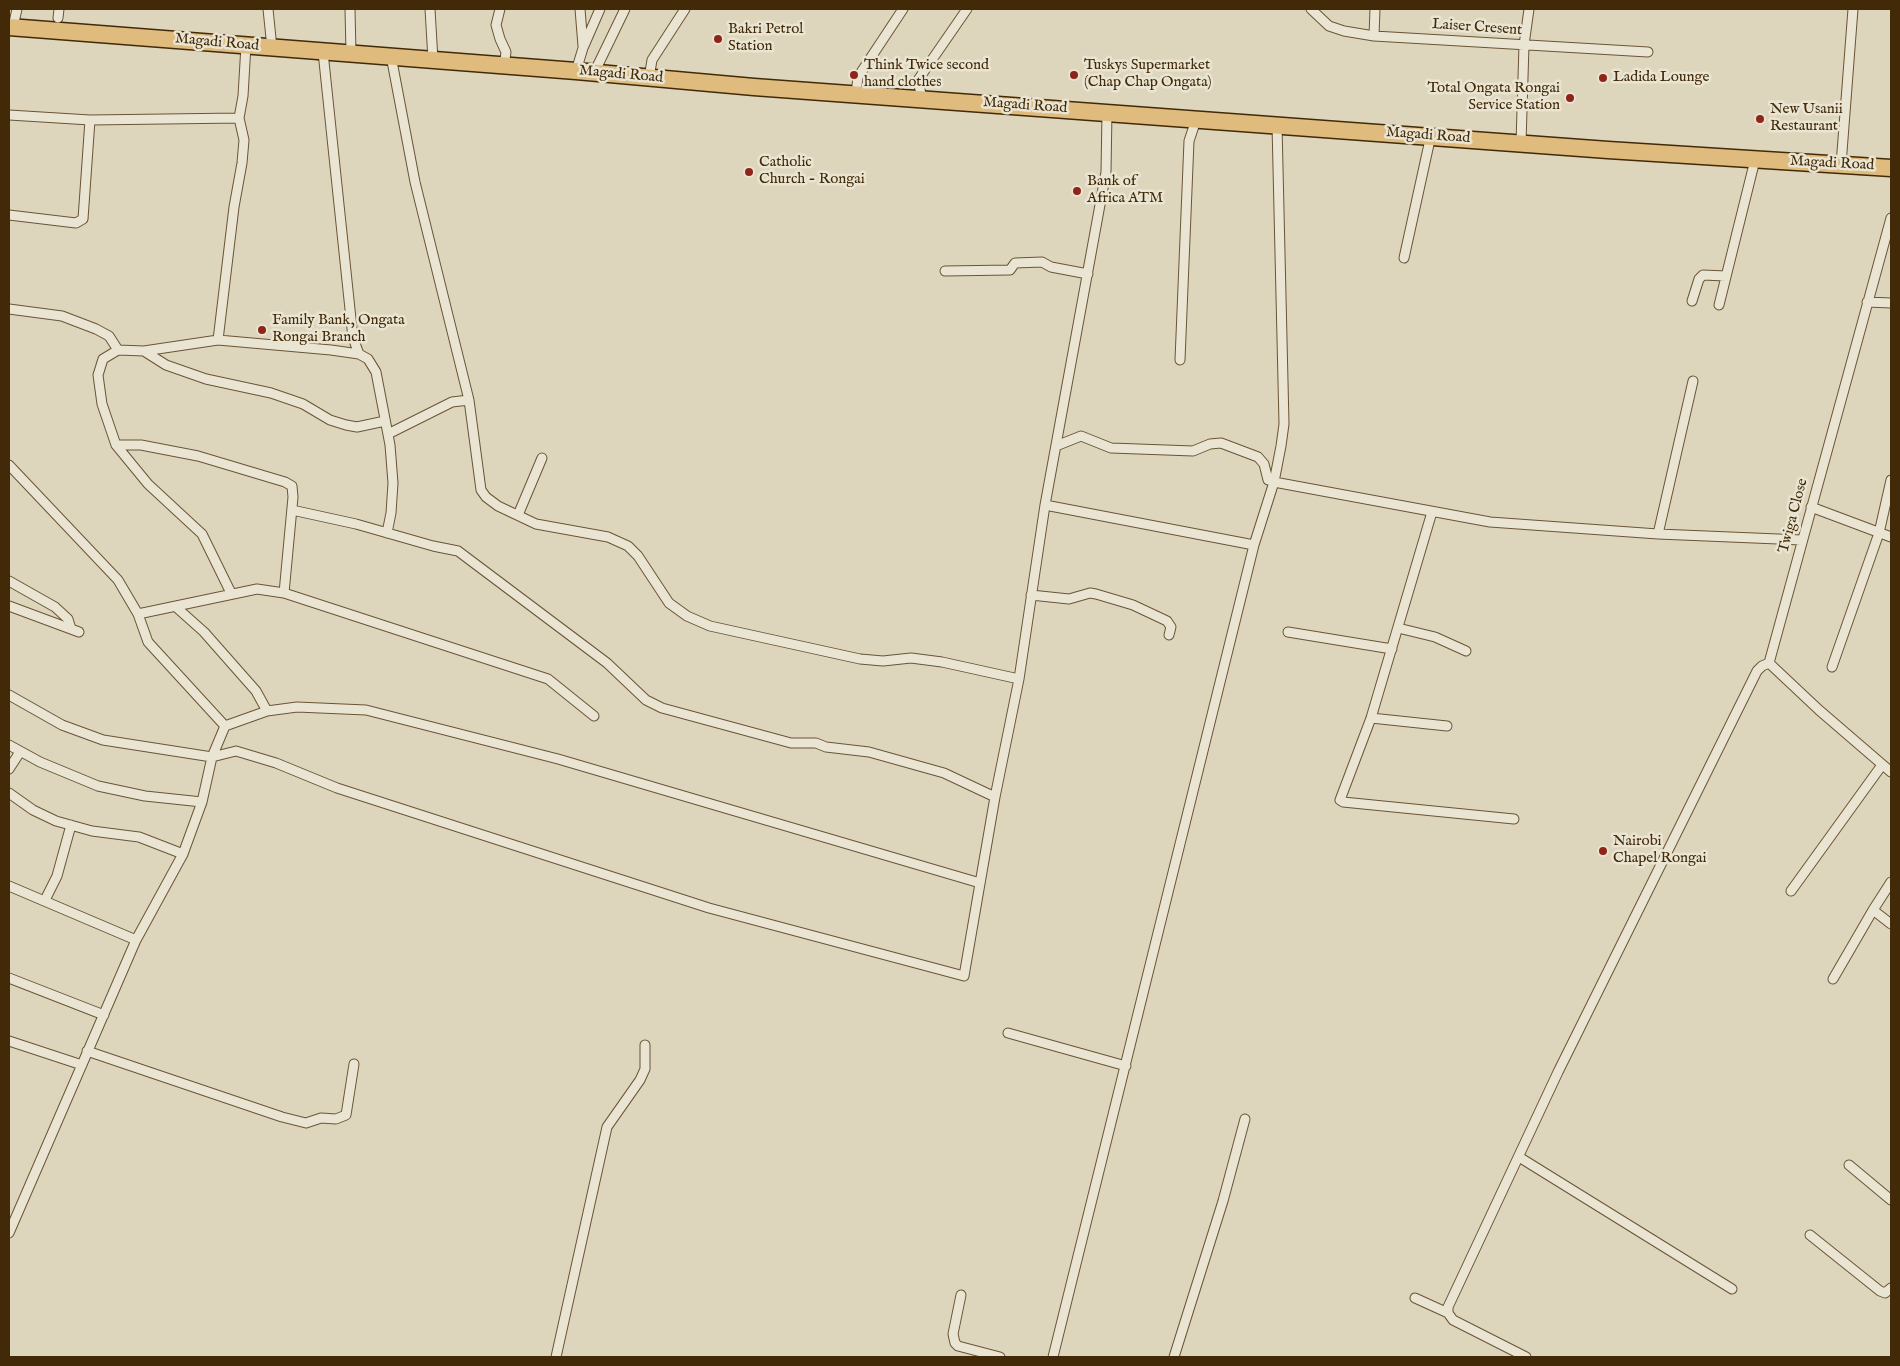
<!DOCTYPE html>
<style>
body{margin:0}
#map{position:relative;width:1900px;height:1366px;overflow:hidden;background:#ded6bc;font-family:"IM FELL English",serif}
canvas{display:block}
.frame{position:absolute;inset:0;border:10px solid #422a08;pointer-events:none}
</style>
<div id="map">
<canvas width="1900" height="1366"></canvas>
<div class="frame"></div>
</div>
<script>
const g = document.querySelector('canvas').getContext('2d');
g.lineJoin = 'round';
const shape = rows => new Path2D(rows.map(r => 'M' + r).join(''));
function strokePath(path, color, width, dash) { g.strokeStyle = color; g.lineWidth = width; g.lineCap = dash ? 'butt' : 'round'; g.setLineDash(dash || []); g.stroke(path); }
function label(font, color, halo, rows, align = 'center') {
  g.font = font + ' "IM FELL English",serif'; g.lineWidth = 5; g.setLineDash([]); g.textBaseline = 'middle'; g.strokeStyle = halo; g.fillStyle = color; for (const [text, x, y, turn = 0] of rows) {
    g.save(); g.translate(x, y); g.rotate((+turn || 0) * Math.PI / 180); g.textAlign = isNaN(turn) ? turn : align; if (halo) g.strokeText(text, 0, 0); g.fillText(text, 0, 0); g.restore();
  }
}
const street = shape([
 [268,9,272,48],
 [350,9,351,53],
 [430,9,433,60],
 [500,9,496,25,500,39,506,52,504,67],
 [580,9,583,46],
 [1311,9,1329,26,1344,31,1374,36,1648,52],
 [58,18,59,9],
 [13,27,17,9],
 [1374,36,1375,9],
 [323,52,353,338,359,354],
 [391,56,415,182,469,400,481,490,486,497,498,506,536,524,608,537,628,546,638,556,669,603,687,616,710,626,860,659,883,661,911,658,942,662,1019,679],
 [576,71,583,48,600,9],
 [594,73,625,9],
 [649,78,652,60,685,9],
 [856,94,858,77,903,9],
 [922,99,918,80,967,9],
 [9,115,90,120,239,118],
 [1521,143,1524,45,1529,9],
 [1841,165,1853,9],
 [9,215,76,223,83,219,90,120],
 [1891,218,1769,663,1819,710,1891,772],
 [1404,258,1431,135],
 [945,271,1010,270,1015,263,1042,262,1051,267,1088,274],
 [1692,301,1699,279,1703,275,1726,276],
 [1867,302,1891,303],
 [1719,305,1755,160],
 [9,309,62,316,96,329,109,336,118,350],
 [218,340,234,207,242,163,244,140,239,118,243,96,246,45],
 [144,351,166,365,206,379,271,393,303,404,330,420,346,425,357,427,385,421],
 [1180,360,1189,141,1196,120],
 [388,434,452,402,469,400],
 [116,445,141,445,198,456,285,482,292,486,293,497,284,593],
 [1056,446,1081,436,1111,448,1193,451,1210,444,1221,443,1258,457,1264,464,1268,480],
 [9,465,118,580,138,614,148,642,225,726],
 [1274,482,1490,522,1658,534,1802,540],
 [1045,505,1254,545],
 [1811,507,1891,537],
 [292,510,356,524,433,546,458,551,607,663,646,700,662,708,791,743,816,743,826,747,869,752,944,773,995,797],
 [1432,512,1371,718,1340,800,1343,802,1514,819],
 [518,515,542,458],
 [1658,534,1693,381],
 [9,581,55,607,68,619,71,629],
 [231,593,202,534,148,484,116,445,102,404,98,375,103,359,118,350,144,351,218,340,331,350,359,354,368,359,376,372,390,445,393,483,391,513,387,533],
 [1031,595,1069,599,1090,593,1096,594,1133,605,1167,621,1171,627,1169,635],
 [9,606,79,632],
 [176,607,204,632,256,691,267,711],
 [138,614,257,589,284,593,548,679,594,716],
 [1398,628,1435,637,1466,651],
 [1288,632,1392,649],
 [1832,667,1879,533,1891,480],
 [9,695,62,725,103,740,212,757,236,751,276,763,337,788,709,908,964,976,995,797,1019,679,1045,505,1106,172,1107,112],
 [1371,718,1447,726],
 [9,745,40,762,98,786,145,796,202,802],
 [9,769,20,752],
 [9,793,33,810,56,821,92,831,139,837,183,854],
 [1891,882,1873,910,1891,924],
 [9,886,136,940],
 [1791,891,1882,765],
 [45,900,57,876,71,825],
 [9,978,104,1015],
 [1833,979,1873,910],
 [1008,1033,1126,1066],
 [9,1041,82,1065],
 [87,1051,282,1117,306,1123,321,1118,336,1119,346,1115,354,1064],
 [1519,1157,1732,1289],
 [1849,1165,1891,1200],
 [9,1233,136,940,183,854,202,802,212,757,225,726,267,711,297,707,366,710,558,759,980,883],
 [1810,1235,1880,1291,1885,1293,1891,1288],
 [961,1295,953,1334,955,1343,958,1346,1000,1357],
 [1415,1298,1448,1313],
 [556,1357,607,1127,640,1080,645,1069,645,1045],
 [1053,1357,1254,545,1274,482,1281,446,1284,424,1277,125],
 [1174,1357,1223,1201,1245,1119],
 [1526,1357,1453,1320,1448,1313,1448,1307,1558,1072,1757,671,1762,666,1769,663]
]);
const highway = shape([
 [9,27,576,71,754,87,1608,150,1891,168]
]);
const markers = [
 [718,39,5,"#8f2418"],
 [854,75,5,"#8f2418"],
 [1074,75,5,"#8f2418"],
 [1603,78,5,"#8f2418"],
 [1570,98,5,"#8f2418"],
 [1760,119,5,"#8f2418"],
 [749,172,5,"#8f2418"],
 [1077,191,5,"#8f2418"],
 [262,330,5,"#8f2418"],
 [1603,851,5,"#8f2418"]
];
const streetNames = [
 ["Laiser Cresent",1477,28,4],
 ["Magadi Road",217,43,5],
 ["Magadi Road",621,75,5],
 ["Magadi Road",1025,106,4],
 ["Magadi Road",1428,136,4],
 ["Magadi Road",1832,164,3],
 ["Twiga Close",1794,516,-75]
];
const poiNames = [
 ["Bakri Petrol",728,30],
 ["Station",728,47],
 ["Think Twice second",864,66],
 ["hand clothes",864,83],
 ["Tuskys Supermarket",1084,66],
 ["(Chap Chap Ongata)",1084,83],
 ["Ladida Lounge",1613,78],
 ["Total Ongata Rongai",1560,89,"right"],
 ["Service Station",1560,106,"right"],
 ["New Usanii",1770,110],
 ["Restaurant",1770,127],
 ["Catholic",759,163],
 ["Church - Rongai",759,180],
 ["Bank of",1087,182],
 ["Africa ATM",1087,199],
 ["Family Bank, Ongata",272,321],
 ["Rongai Branch",272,338],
 ["Nairobi",1613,842],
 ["Chapel Rongai",1613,859]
];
strokePath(street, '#695535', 11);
strokePath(highway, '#422a08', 19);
strokePath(street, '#eae4d3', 9);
strokePath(highway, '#dfbb7e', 16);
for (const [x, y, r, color] of markers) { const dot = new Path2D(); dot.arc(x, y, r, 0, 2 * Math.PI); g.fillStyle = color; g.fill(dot); strokePath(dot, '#eae4d3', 2); }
label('15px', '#422a08', '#eae4d3', streetNames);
label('15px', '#422a08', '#eae4d3', poiNames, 'left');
</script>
